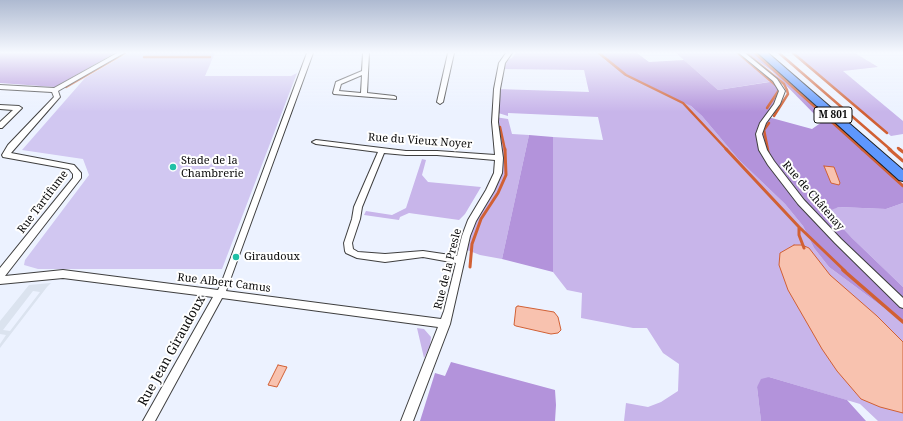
<!DOCTYPE html>
<meta charset="utf-8">
<style>
body{margin:0}
canvas{display:block;background:#ecf2ff}
</style>
<canvas width="903" height="421"></canvas>
<script>
const g = document.querySelector('canvas').getContext('2d');
g.lineJoin = 'round';
function paint(path, color) { g.fillStyle = color; g.fill(path, 'evenodd'); }
const shape = rows => new Path2D(rows.map(r => 'M' + r).join(''));
function strokePath(path, color, width, dash) { g.strokeStyle = color; g.lineWidth = width; g.lineCap = dash ? 'butt' : 'round'; g.setLineDash(dash || []); g.stroke(path); }
function label(font, color, halo, rows, align = 'center') {
  g.font = font + ' "Noto Serif",serif'; g.lineWidth = 4; g.setLineDash([]); g.textBaseline = 'middle'; g.strokeStyle = halo; g.fillStyle = color; for (const [text, x, y, turn = 0] of rows) {
    g.save(); g.translate(x, y); g.rotate((+turn || 0) * Math.PI / 180); g.textAlign = isNaN(turn) ? turn : align; if (halo) g.strokeText(text, 0, 0); g.fillText(text, 0, 0); g.restore();
  }
}
const green = shape([
 [516,53,597,53,623,75,675,97,691,106,702,116,739,160,785,204,803,226,814,248,829,267,903,322,903,421,878,421,860,404,769,377,757,387,761,421,624,421,626,403,648,407,661,402,678,391,679,364,663,353,647,328,633,328,581,318,582,293,567,290,553,272,553,137,603,140,598,117,508,113,508,116,495,112,497,89,589,92,584,70,501,69,505,61,512,58],
 [676,53,740,53,774,81,718,90],
 [791,53,855,53,878,67,843,71,903,121,903,134,891,136],
 [495,117,508,119,512,134,529,135,502,259,480,255,462,248,495,181],
 [422,159,426,160,422,175,428,182,481,187,465,214,459,220,409,213,400,217,399,220,364,215,366,211,392,215,406,208],
 [903,203,903,287,852,238,838,223,831,209,839,207,886,209],
 [417,328,424,329,431,337,430,346,424,358]
]);
const forest = shape([
 [0,53,115,53,55,87,0,83],
 [597,53,637,53,649,62,684,60,718,90,776,81,782,91,768,117,812,129,822,122,772,71,747,53,758,53,777,69,903,184,903,203,886,209,839,207,831,210,838,223,852,238,903,287,903,322,829,267,814,248,803,226,785,204,739,160,702,116,691,106,623,75],
 [529,135,553,137,553,272,502,259],
 [451,362,555,390,556,405,555,421,420,421,435,373,445,376],
 [769,377,847,400,866,421,761,421,757,387,761,379]
]);
const pitch = shape([
 [128,53,215,53,205,76,291,76,297,73,222,269,38,269,24,265,25,260,89,175,83,159,22,150,85,78]
]);
const plaza = shape([
 [51,283,47,287,0,348,0,344,6,335,0,334,0,321,29,285],
 [33,291,40,292,10,331,3,330]
]);
const water = shape([
 [824,166,834,167,840,183,839,185,831,183,824,166],
 [794,245,802,245,809,248,830,275,877,316,903,342,903,413,880,407,861,399,837,371,822,349,788,290,779,265,780,253,794,245],
 [518,306,554,312,558,317,561,330,558,333,551,334,516,326,514,325,516,307,518,306],
 [278,365,287,367,277,387,268,385,278,365]
]);
const streamFar2 = shape([
 [599,53,626,75,683,103,727,150],
 [738,53,778,87,779,90,767,108],
 [746,53,784,84,787,90,788,94,774,116],
 [755,53,863,150],
 [779,53,891,150],
 [793,53,887,133],
 [144,57,210,57],
 [66,87,125,53],
 [500,127,505,150],
 [898,148,901,150],
 [768,150,764,130,769,123]
]);
const streamFar1 = shape([
 [726,149,799,227,845,271],
 [767,149,769,155],
 [862,149,903,186],
 [889,149,903,161],
 [899,149,903,152],
 [799,227,799,235,804,248],
 [470,267,472,244,481,219,498,193,506,175,505,149]
]);
const stream = shape([
 [843,270,903,322]
]);
const minor = shape([
 [117,53,124,53,58,91,60,97,59,98,11,153,74,165,81,173,81,178,5,276,63,270,218,290,221,284,307,53,313,53,226,291,441,319,444,311,456,263,423,257,385,262,357,258,346,253,345,251,344,243,352,219,354,207,378,152,316,144,312,142,316,140,406,151,437,151,495,155,492,122,494,89,499,63,506,53,512,53,505,63,500,89,498,122,503,158,502,173,494,191,476,221,470,236,450,324,413,421,401,421,438,327,222,298,155,421,143,421,213,297,63,278,0,284,0,268,73,178,73,174,69,169,3,157,2,155,8,145,54,97,52,92,0,89,0,85,54,88,117,53],
 [384,153,406,155,437,155,495,160,494,173,486,190,468,220,462,236,457,256,423,251,385,254,358,252,353,249,352,243,360,219,362,207,384,153],
 [363,53,369,53,367,93,394,96,396,97,396,99,334,94,333,93,336,82,362,71,363,53],
 [362,75,361,93,339,91,341,84,362,75],
 [448,53,454,53,443,102,440,104,437,102,448,53],
 [739,53,745,53,777,79,785,91,780,104,766,123,762,134,767,150,774,161,804,200,841,239,903,298,903,308,900,307,835,243,798,204,768,165,759,150,756,134,760,123,774,104,779,91,773,81,739,53],
 [0,105,19,106,22,108,2,128,0,128,0,122,13,110,0,109,0,105]
]);
const primary = shape([
 [758,53,768,53,903,170,903,181,899,180,758,53]
]);
const markers = [
 [173,167,4,"#21c0a6"],
 [236,257,4,"#21c0a6"]
];
const shields = [
 [833,115,38]
];
const shieldNames = [
 ["M 801",833,115]
];
const streetNames = [
 ["Rue du Vieux Noyer",420,141,4],
 ["Rue de Châtenay",813,196,49],
 ["Rue Tartifume",43,202,-53],
 ["Rue de la Presle",448,269,-76],
 ["Rue Albert Camus",224,283,7]
];
const poiNames = [
 ["Stade de la",181,161],
 ["Chambrerie",181,174],
 ["Giraudoux",244,257]
];
const nearStreetnames = [
 ["Rue Jean Giraudoux",172,351,-61]
];
paint(green, '#c8b5ea');
paint(forest, '#b393db');
paint(pitch, '#d1c7f1');
paint(plaza, '#dbe3ef');
paint(water, '#f8c2af');
strokePath(water, '#d16034', 1);
strokePath(streamFar2, '#d16034', 2.5);
strokePath(streamFar1, '#d16034', 3);
strokePath(stream, '#d16034', 3.5);
strokePath(minor, '#3f3f3f', 2);
strokePath(primary, '#1d1d1d', 2);
paint(minor, '#fff');
paint(primary, '#5e97fd');
const sky = g.createLinearGradient(0, 0, 0, 112);
sky.addColorStop(0, '#aebad1');
sky.addColorStop(0.47, '#f6f9ff');
sky.addColorStop(1, '#f6f9ff00');
g.fillStyle = sky;
g.fillRect(0, 0, 903, 112);
for (const [x, y, r, color] of markers) { const dot = new Path2D(); dot.arc(x, y, r, 0, 2 * Math.PI); g.fillStyle = color; g.fill(dot); strokePath(dot, '#fff', 1.5); }
for (const [x, y, w] of shields) { const box = new Path2D(); box.roundRect(x - w / 2, y - 8, w, 16, 3); g.fillStyle = '#fff'; g.fill(box); strokePath(box, '#0c0c0c', 1); }
label('bold 10px', '#0c0c0c', null, shieldNames);
label('11px', '#0c0c0c', '#fff', streetNames);
label('11px', '#0c0c0c', '#fff', poiNames, 'left');
label('13px', '#0c0c0c', '#fff', nearStreetnames);
</script>
